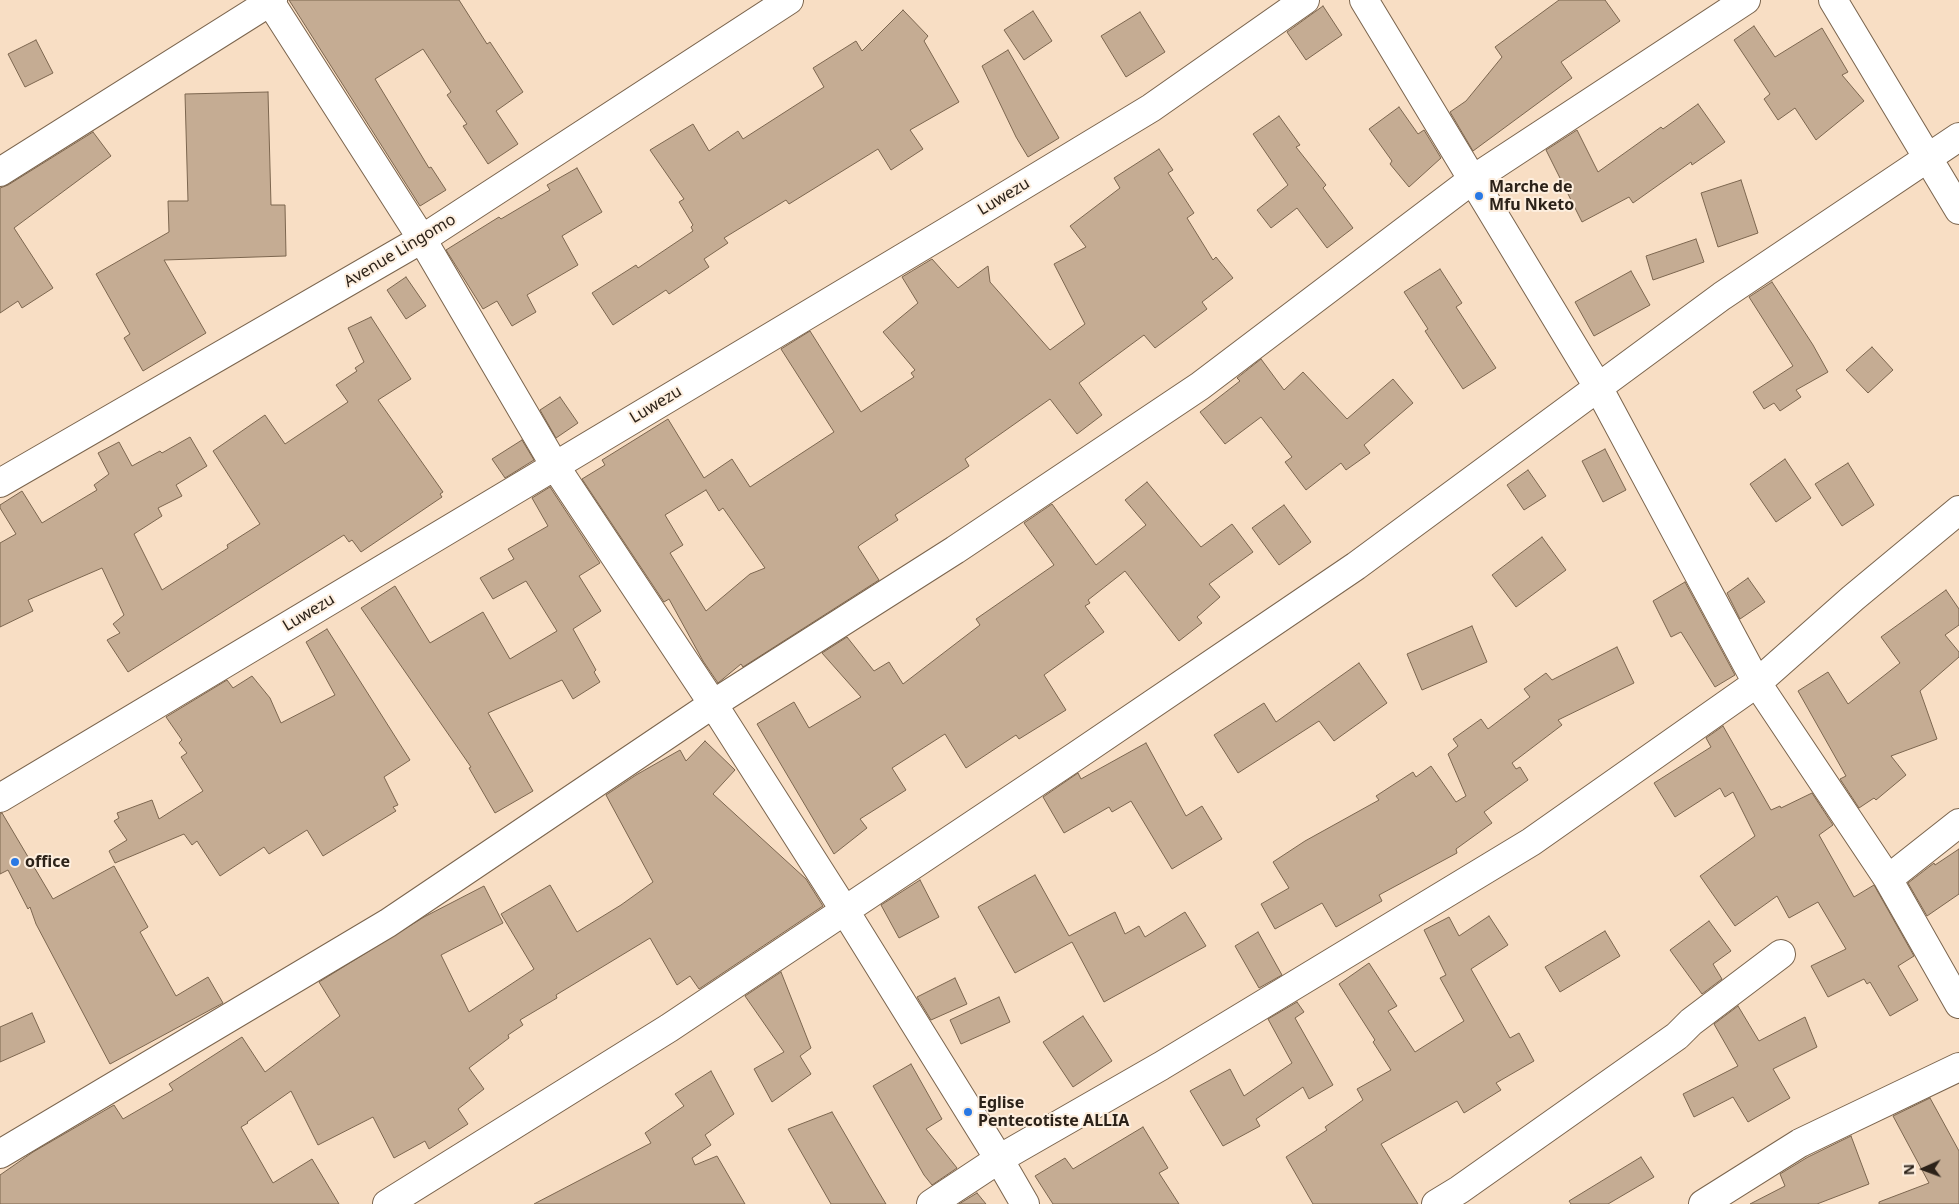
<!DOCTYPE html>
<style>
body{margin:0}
#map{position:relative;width:1959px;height:1204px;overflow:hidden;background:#f8dec4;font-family:"Noto Sans",sans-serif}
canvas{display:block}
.north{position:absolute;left:1899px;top:1144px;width:50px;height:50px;-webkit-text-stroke:4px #fdeede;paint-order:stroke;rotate:268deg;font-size:14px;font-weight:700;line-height:20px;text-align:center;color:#2c2219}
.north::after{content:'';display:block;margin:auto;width:18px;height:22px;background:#2c2219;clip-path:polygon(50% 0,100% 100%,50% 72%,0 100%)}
</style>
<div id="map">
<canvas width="1959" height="1204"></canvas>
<div class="north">N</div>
</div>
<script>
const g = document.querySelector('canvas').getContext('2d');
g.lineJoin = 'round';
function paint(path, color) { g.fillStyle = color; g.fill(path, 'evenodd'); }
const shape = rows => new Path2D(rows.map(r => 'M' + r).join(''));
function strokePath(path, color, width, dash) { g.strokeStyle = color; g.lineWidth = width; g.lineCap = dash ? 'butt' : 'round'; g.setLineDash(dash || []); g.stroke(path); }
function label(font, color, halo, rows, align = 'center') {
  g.font = font + ' "Noto Sans",sans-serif'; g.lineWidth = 4; g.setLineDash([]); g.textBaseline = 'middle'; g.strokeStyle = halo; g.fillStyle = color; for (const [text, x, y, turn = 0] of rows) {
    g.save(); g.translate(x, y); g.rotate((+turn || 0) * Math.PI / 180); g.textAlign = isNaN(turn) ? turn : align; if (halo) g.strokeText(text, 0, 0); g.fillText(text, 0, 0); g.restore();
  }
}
const building = shape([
 [289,0,459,0,487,44,490,42,523,92,496,111,518,144,488,164,463,126,467,124,447,95,451,92,423,49,375,79,429,168,431,167,446,190,420,206,289,0],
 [1559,0,1605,0,1620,21,1561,62,1572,78,1473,151,1450,112,1466,101,1502,57,1495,47,1559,0],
 [1323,6,1342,35,1306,60,1287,32,1323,6],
 [903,10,928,36,924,41,959,102,910,130,923,149,891,170,878,149,789,204,786,200,724,238,728,243,704,259,709,267,669,294,666,290,613,325,592,293,636,265,638,268,693,231,691,227,693,225,679,202,684,199,650,150,693,124,709,151,738,131,743,139,824,87,813,68,856,41,862,51,903,10],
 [1033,11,1052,41,1024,60,1004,30,1033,11],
 [1140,12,1165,52,1126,77,1101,36,1140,12],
 [1754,26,1775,57,1822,28,1848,72,1842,75,1864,101,1816,140,1795,108,1778,120,1764,99,1770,94,1734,40,1754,26],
 [36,40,53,73,25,87,8,54,36,40],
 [1008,50,1059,138,1028,157,1016,137,982,66,1008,50],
 [268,92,271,205,285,205,286,256,164,260,206,333,143,371,124,338,130,334,96,274,169,232,168,201,188,201,185,94,268,92],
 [1698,104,1725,142,1692,165,1691,162,1633,203,1629,197,1582,222,1546,150,1577,130,1598,172,1661,127,1663,129,1698,104],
 [1399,107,1418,134,1424,130,1441,158,1409,187,1390,164,1392,161,1369,129,1399,107],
 [1279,116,1300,145,1296,147,1326,185,1323,188,1353,228,1327,248,1297,208,1271,228,1257,210,1288,185,1253,134,1279,116],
 [93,132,111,156,14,228,53,288,22,308,18,301,0,313,0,188,8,185,93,132],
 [1159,149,1173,170,1168,173,1194,213,1187,218,1213,260,1216,257,1233,278,1202,302,1207,309,1155,348,1144,335,1079,383,1102,415,1077,434,1050,399,965,459,969,466,895,515,898,520,860,545,858,547,879,580,743,667,741,664,718,683,703,661,669,599,664,602,582,479,605,465,602,460,668,419,704,478,732,459,750,487,834,432,781,349,810,331,861,412,914,377,911,373,915,370,883,332,918,303,902,277,932,259,958,288,988,266,990,282,1050,350,1085,324,1054,264,1086,247,1070,226,1120,188,1114,178,1159,149],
 [706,490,719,511,723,508,765,568,750,574,706,611,670,553,683,545,665,515,706,490],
 [577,168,602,212,562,236,578,265,527,295,536,312,512,326,497,301,483,309,446,250,499,217,501,219,550,190,547,185,577,168],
 [1741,180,1758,233,1718,247,1701,193,1741,180],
 [1696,239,1704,262,1653,280,1646,256,1696,239],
 [1440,269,1462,303,1456,307,1496,368,1463,389,1425,331,1428,329,1404,292,1440,269],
 [1631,271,1650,305,1594,336,1575,302,1631,271],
 [406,277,426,306,406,319,387,290,406,277],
 [1772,282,1813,345,1828,372,1796,390,1801,397,1780,411,1774,403,1764,409,1753,392,1793,366,1749,297,1772,282],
 [371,317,411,379,378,400,443,492,440,494,442,497,361,552,352,540,349,542,344,535,128,672,107,640,120,633,113,624,124,615,102,568,28,600,33,611,0,627,0,543,16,534,0,508,0,505,22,491,42,523,97,490,94,485,109,474,98,453,119,442,132,466,160,451,162,453,190,437,207,466,176,485,182,496,158,508,162,516,134,534,162,590,228,548,227,545,260,524,213,451,265,415,285,444,348,402,336,385,357,371,355,368,364,362,348,328,371,317],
 [1872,347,1893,370,1868,393,1846,370,1872,347],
 [1261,359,1284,390,1303,372,1347,419,1393,379,1413,403,1364,445,1370,453,1346,470,1341,463,1306,490,1285,462,1292,457,1261,417,1225,444,1200,412,1240,381,1237,378,1261,359],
 [560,397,578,423,556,438,540,410,560,397],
 [522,440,534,460,505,478,492,459,522,440],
 [1605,449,1626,490,1603,502,1582,461,1605,449],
 [1785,459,1811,498,1776,522,1750,484,1785,459],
 [1848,463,1874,505,1842,526,1815,484,1848,463],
 [1528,470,1546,496,1524,510,1507,485,1528,470],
 [1147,482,1201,547,1232,524,1253,552,1209,584,1220,597,1197,617,1202,623,1179,641,1125,571,1088,600,1090,603,1085,606,1104,632,1044,675,1066,710,1019,739,1016,735,966,768,945,734,892,768,906,790,860,819,867,828,834,854,757,724,794,702,809,728,861,697,822,653,847,637,874,671,889,662,903,684,980,625,976,619,1054,565,1024,523,1052,504,1096,565,1146,525,1125,500,1147,482],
 [550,487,600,563,579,576,601,611,573,629,596,670,594,672,600,682,573,699,562,680,488,713,533,791,495,813,469,768,471,767,361,608,395,586,430,643,483,612,510,659,557,631,526,581,493,599,480,578,514,559,508,549,548,526,532,498,550,487],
 [1284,505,1311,542,1279,565,1252,528,1284,505],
 [1542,537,1566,570,1516,607,1492,575,1542,537],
 [1748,578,1765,602,1740,619,1727,593,1748,578],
 [1685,582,1735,675,1715,687,1681,632,1671,637,1653,601,1685,582],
 [1946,590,1959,609,1959,625,1945,635,1959,652,1959,657,1920,691,1937,739,1891,756,1906,775,1876,800,1874,798,1859,808,1840,779,1846,776,1798,691,1828,672,1848,704,1900,663,1881,637,1946,590],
 [1472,626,1487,662,1422,690,1407,654,1472,626],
 [327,629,410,760,384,777,398,805,393,807,396,811,323,856,307,830,269,854,264,847,220,876,197,841,192,845,184,834,115,863,109,851,127,840,114,821,119,818,117,813,152,800,159,819,203,791,181,757,187,753,179,743,182,740,166,717,227,680,233,688,252,676,270,698,281,723,335,695,306,642,327,629],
 [1617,647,1634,683,1558,720,1562,725,1512,763,1516,769,1520,767,1528,780,1484,812,1492,823,1456,849,1457,853,1379,895,1382,901,1336,927,1322,903,1275,929,1261,904,1289,888,1273,862,1305,841,1379,800,1376,796,1413,772,1416,777,1431,766,1456,802,1466,796,1448,754,1458,746,1453,739,1481,719,1488,729,1530,697,1524,689,1546,673,1552,680,1617,647],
 [1359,663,1387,703,1334,741,1319,721,1238,773,1214,735,1264,703,1276,722,1359,663],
 [1723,726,1771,810,1780,806,1781,808,1812,793,1833,825,1819,835,1854,897,1874,885,1914,956,1898,966,1918,1000,1890,1016,1870,982,1867,984,1864,979,1828,997,1811,966,1846,949,1818,902,1789,918,1777,896,1735,926,1700,876,1755,836,1733,792,1725,797,1720,788,1675,817,1654,783,1711,747,1706,738,1723,726],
 [705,741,735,770,713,794,806,879,823,906,699,989,690,976,677,985,650,938,556,995,557,998,520,1020,523,1025,508,1035,509,1038,469,1068,484,1089,458,1109,468,1124,429,1149,425,1141,394,1158,373,1117,318,1145,291,1091,247,1122,248,1123,241,1127,273,1183,312,1159,339,1204,0,1204,0,1175,33,1152,114,1105,123,1119,173,1090,169,1084,242,1037,265,1072,340,1016,319,982,424,917,484,886,503,923,441,955,469,1012,534,969,501,914,550,885,577,932,621,905,653,882,606,795,636,775,680,750,686,761,705,741],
 [1146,743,1186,816,1202,806,1222,839,1172,869,1131,801,1112,812,1109,807,1064,833,1043,797,1078,773,1081,779,1146,743],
 [2,813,53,899,114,866,148,927,140,932,176,996,208,977,223,1003,110,1064,36,924,30,907,28,909,8,870,0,874,0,814,2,813],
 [1959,849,1959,894,1927,916,1908,883,1934,863,1935,865,1959,849],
 [1035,875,1069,936,1115,912,1125,934,1139,926,1145,937,1185,912,1206,946,1104,1002,1072,942,1015,973,978,907,1035,875],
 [920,880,939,917,899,938,881,905,920,880],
 [1489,916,1508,945,1471,969,1510,1038,1519,1033,1534,1061,1496,1083,1501,1090,1464,1113,1457,1101,1381,1144,1418,1204,1313,1204,1286,1157,1327,1130,1325,1127,1363,1100,1357,1089,1391,1070,1373,1042,1375,1040,1339,984,1369,963,1397,1006,1388,1011,1415,1052,1464,1021,1440,978,1446,975,1424,930,1449,917,1459,936,1489,916],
 [1709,921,1731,951,1713,964,1722,979,1702,994,1670,950,1709,921],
 [1605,931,1620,956,1560,992,1545,967,1605,931],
 [1258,932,1282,975,1259,988,1235,946,1258,932],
 [781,972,811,1048,800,1056,811,1074,772,1102,754,1069,784,1052,745,996,781,972],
 [955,978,967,1004,931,1020,917,997,955,978],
 [999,997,1010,1022,961,1044,950,1020,999,997],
 [1297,1002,1304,1012,1295,1018,1333,1085,1309,1099,1303,1087,1256,1119,1260,1126,1223,1146,1190,1091,1230,1069,1244,1096,1292,1063,1268,1019,1297,1002],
 [1738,1006,1759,1041,1805,1017,1817,1047,1773,1069,1790,1098,1748,1122,1733,1097,1694,1117,1683,1094,1738,1066,1714,1024,1738,1006],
 [32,1013,45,1042,0,1062,0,1027,32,1013],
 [1083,1016,1112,1061,1073,1087,1043,1042,1083,1016],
 [911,1064,942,1119,926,1129,957,1168,932,1185,924,1175,873,1086,911,1064],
 [711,1071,734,1114,705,1135,711,1145,692,1158,695,1165,717,1156,745,1204,534,1204,651,1143,645,1133,684,1106,675,1094,711,1071],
 [1930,1098,1959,1151,1959,1204,1879,1204,1879,1202,1929,1183,1893,1116,1930,1098],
 [832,1112,874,1184,886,1204,831,1204,788,1129,832,1112],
 [1143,1127,1168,1168,1159,1173,1179,1204,1053,1204,1035,1176,1065,1158,1073,1169,1143,1127],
 [1851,1136,1869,1184,1817,1204,1750,1204,1785,1186,1780,1174,1808,1157,1851,1136],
 [1641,1157,1654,1177,1608,1204,1571,1204,1569,1201,1641,1157],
 [977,1193,986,1204,959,1204,977,1193]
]);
const street = shape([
 [269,0,422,239,555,466,713,704,845,911,999,1159,1025,1204],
 [1364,0,1598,387,1757,683,1888,879,1959,1004],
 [1833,0,1959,210],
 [0,172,273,0],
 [0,483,422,239,789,0],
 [0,798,946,232,1151,108,1305,0],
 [1888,879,1959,823],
 [0,1154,388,923,713,704,955,550,1200,386,1472,180,1746,0],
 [387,1204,669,1028,1076,756,1356,566,1722,296,1959,137],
 [931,1204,999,1159,1161,1066,1531,842,1757,683,1853,598,1959,510],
 [1436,1204,1459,1190,1677,1036,1691,1022,1781,954],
 [1703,1204,1800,1143,1959,1067]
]);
const markers = [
 [1479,196,5,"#2a79e4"],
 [15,862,5,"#2a79e4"],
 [968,1112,5,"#2a79e4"]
];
const poiNames = [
 ["Marche de",1489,187],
 ["Mfu Nketo",1489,205],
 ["office",25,862],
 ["Eglise",978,1103],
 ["Pentecotiste ALLIA",978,1121]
];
const streetNames = [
 ["Luwezu",1004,197,-31],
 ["Avenue Lingomo",400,251,-31],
 ["Luwezu",656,405,-31],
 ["Luwezu",309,613,-31]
];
paint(building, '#c5ac93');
strokePath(building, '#7c664f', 1);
strokePath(street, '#7a644d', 30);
strokePath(street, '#fff', 28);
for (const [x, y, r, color] of markers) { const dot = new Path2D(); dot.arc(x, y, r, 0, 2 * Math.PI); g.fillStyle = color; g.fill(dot); strokePath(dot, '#fdeede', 2); }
label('bold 16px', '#2c2219', '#fdeede', poiNames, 'left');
label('16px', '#2c2219', '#fdeede', streetNames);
</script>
